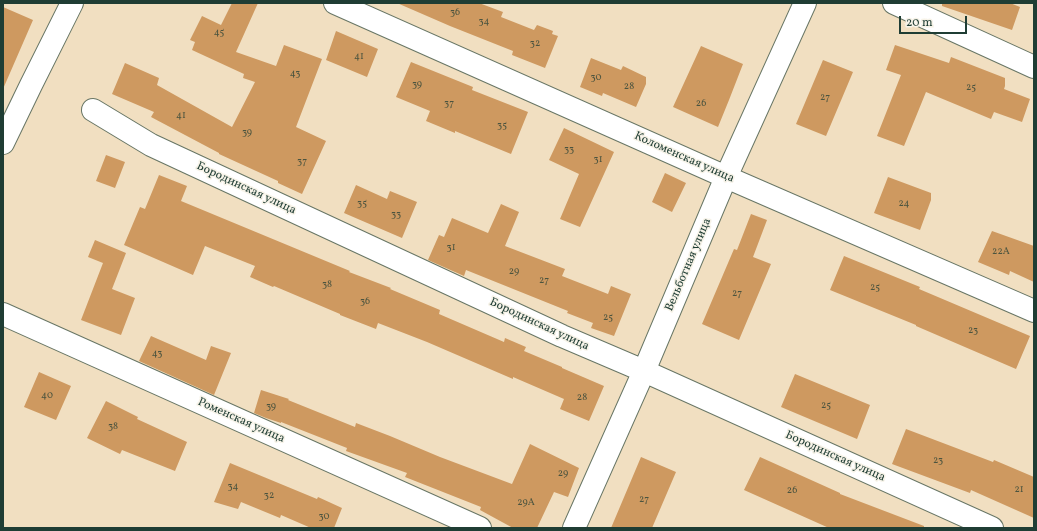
<!DOCTYPE html>
<meta charset="utf-8">
<style>
body{margin:0}
#map{position:relative;width:1037px;height:531px;overflow:hidden;background:#f1dfc1;font-family:Vollkorn,serif}
canvas{display:block}
.frame{position:absolute;inset:0;border:4px solid #1f3d34;pointer-events:none}
.scale{position:absolute;left:899px;top:16px;width:68px;height:18px;box-sizing:border-box;border:2px solid #1f3d34;border-top:0;padding-left:5px;font-size:12px;line-height:14px;white-space:nowrap;color:#1f3d34;-webkit-text-stroke:3px #f7f3e8;paint-order:stroke}
</style>
<div id="map">
<canvas width="1037" height="531"></canvas>
<div class="frame"></div>
<div class="scale">20 m</div>
</div>
<script>
const g = document.querySelector('canvas').getContext('2d');
g.lineJoin = 'round';
function paint(path, color) { g.fillStyle = color; g.fill(path, 'evenodd'); }
const shape = rows => new Path2D(rows.map(r => 'M' + r).join(''));
function strokePath(path, color, width, dash) { g.strokeStyle = color; g.lineWidth = width; g.lineCap = dash ? 'butt' : 'round'; g.setLineDash(dash || []); g.stroke(path); }
function label(font, color, halo, rows, align = 'center') {
  g.font = font + ' Vollkorn,serif'; g.lineWidth = 3; g.setLineDash([]); g.textBaseline = 'middle'; g.strokeStyle = halo; g.fillStyle = color; for (const [text, x, y, turn = 0] of rows) {
    g.save(); g.translate(x, y); g.rotate((+turn || 0) * Math.PI / 180); g.textAlign = isNaN(turn) ? turn : align; if (halo) g.strokeText(text, 0, 0); g.fillText(text, 0, 0); g.restore();
  }
}
const building = shape([
 [232,3,258,3,236,52,276,66,284,45,322,59,296,127,326,141,302,194,278,183,278,181,219,154,219,153,151,117,154,112,112,94,125,63,159,78,157,85,232,127,255,82,243,78,244,74,192,50,195,42,190,40,202,16,221,25],
 [397,3,479,3,503,12,501,17,534,30,537,25,553,31,552,34,558,36,545,68,512,55,513,51,450,26],
 [942,3,1010,3,1020,7,1012,30,942,6],
 [3,7,33,20,3,89],
 [336,31,378,49,367,77,326,60],
 [895,45,949,63,951,57,1005,78,1005,86,1004,89,1030,99,1022,122,994,112,991,119,926,92,904,146,877,136,901,75,886,70],
 [701,46,743,64,729,100,718,127,673,107],
 [591,58,621,70,623,66,646,77,646,84,636,107,603,93,602,96,580,87],
 [823,60,853,72,826,136,796,124],
 [411,62,473,87,472,90,528,112,511,154,455,131,455,133,426,121,430,111,396,97],
 [564,128,614,152,580,227,560,219,579,174,549,160],
 [106,155,125,162,115,188,96,181],
 [665,173,686,183,672,212,652,202],
 [159,175,187,186,181,201,350,271,349,272,391,288,390,289,440,310,439,314,504,342,505,338,526,347,524,351,562,367,562,368,604,386,589,421,560,409,564,399,513,377,513,379,427,342,378,323,376,329,340,315,340,314,274,286,273,287,250,277,255,266,205,246,193,275,124,245,140,207,145,209],
 [888,177,931,193,931,200,920,230,874,213],
 [356,185,387,199,390,191,417,202,402,238,344,213],
 [501,204,519,212,505,246,565,269,562,276,608,294,611,286,631,294,614,336,591,328,593,323,567,313,568,311,466,270,464,276,428,260,439,235,444,237,452,218,488,233],
 [751,214,767,220,753,257,771,264,739,340,702,324,734,249,737,250],
 [992,231,1034,246,1034,282,1010,271,1009,275,978,262],
 [95,240,126,253,112,289,135,298,121,335,81,320,103,263,88,257],
 [844,256,920,287,919,289,1030,336,1016,369,916,326,916,325,830,290],
 [151,336,206,360,211,346,231,353,214,395,139,361],
 [39,372,71,386,56,420,24,407],
 [795,374,870,405,857,439,781,407],
 [261,390,289,399,288,400,355,427,356,423,390,436,440,457,512,484,530,444,579,468,568,497,554,492,537,528,513,528,480,510,481,507,405,477,407,473,346,451,347,448,281,422,281,423,266,418,254,413],
 [106,401,138,417,137,419,187,442,175,471,122,450,120,454,87,438],
 [906,429,993,462,994,460,1034,477,1034,518,971,490,970,493,892,464],
 [641,457,676,472,652,528,611,528],
 [760,457,840,493,840,494,924,526,924,528,829,528,744,490],
 [230,463,317,499,318,497,342,508,334,528,311,528,281,515,280,518,241,502,238,509,214,502]
]);
const street = shape([
 [335,3,726,177,1034,311],
 [894,3,1034,67],
 [93,110,151,145,562,336,644,371,992,528],
 [3,143,31,85,72,3],
 [3,314,480,528],
 [574,528,644,371,726,177,805,3]
]);
const numberNames = [
 ["36",455,13],
 ["34",484,22],
 ["45",219,33],
 ["32",535,44],
 ["41",359,57],
 ["43",295,74],
 ["30",596,78],
 ["39",417,85],
 ["28",629,87],
 ["25",971,88],
 ["27",825,98],
 ["37",449,104],
 ["26",701,104],
 ["41",181,116],
 ["35",502,126],
 ["39",247,133],
 ["33",569,150],
 ["31",598,160],
 ["37",302,162],
 ["35",362,204],
 ["24",904,204],
 ["33",396,215],
 ["31",451,248],
 ["22А",1001,252],
 ["29",514,272],
 ["27",544,281],
 ["38",327,285],
 ["25",875,288],
 ["27",737,294],
 ["36",365,302],
 ["25",608,318],
 ["23",973,331],
 ["43",157,354],
 ["40",47,396],
 ["28",582,398],
 ["25",826,406],
 ["39",271,407],
 ["38",113,427],
 ["23",938,461],
 ["29",563,474],
 ["34",233,487],
 ["21",1019,490],
 ["26",792,491],
 ["32",269,496],
 ["27",644,500],
 ["29А",526,503],
 ["30",324,517]
];
const streetNames = [
 ["Коломенская улица",684,158,24],
 ["Бородинская улица",246,189,25],
 ["Вельботная улица",689,265,-67],
 ["Бородинская улица",539,325,25],
 ["Роменская улица",241,421,24],
 ["Бородинская улица",835,457,24]
];
paint(building, '#ce9960');
strokePath(street, '#687665', 24);
strokePath(street, '#fff', 22);
label('10px', '#4b543f', null, numberNames);
label('12px', '#1f3d34', '#f7f3e8', streetNames);
</script>
